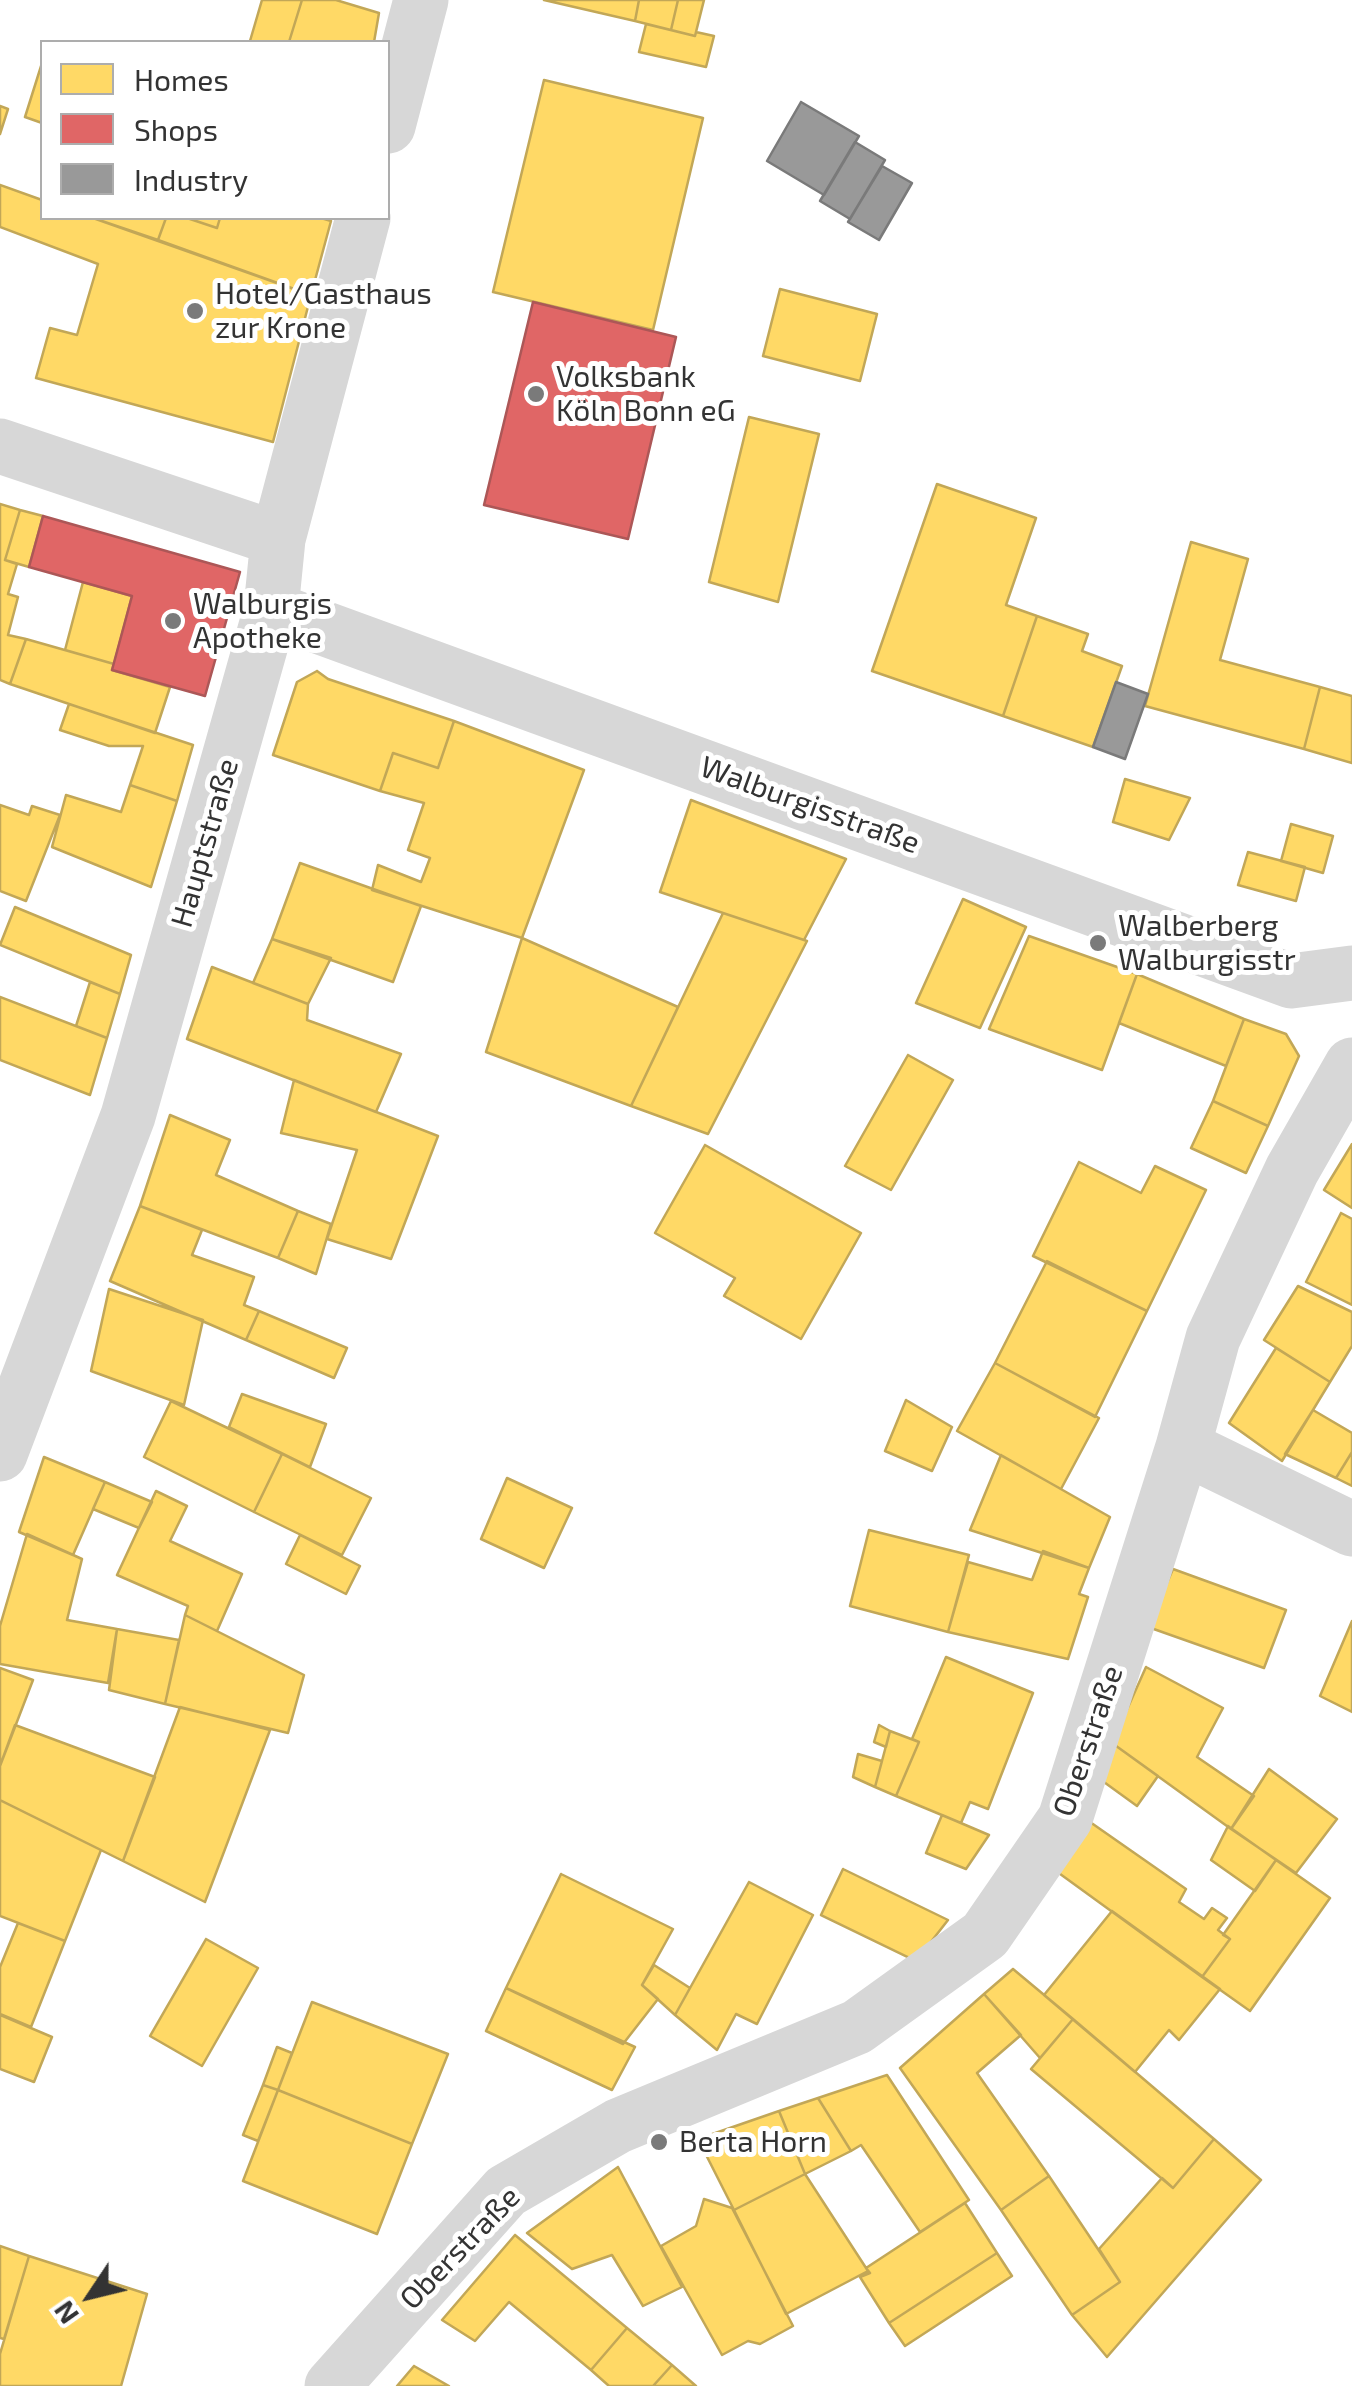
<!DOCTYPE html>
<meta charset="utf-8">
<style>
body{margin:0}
#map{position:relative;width:1352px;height:2386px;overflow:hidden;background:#fff;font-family:"Exo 2",sans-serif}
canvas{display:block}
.legend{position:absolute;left:40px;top:40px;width:350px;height:180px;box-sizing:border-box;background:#fff;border:2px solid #adadad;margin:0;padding:12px 18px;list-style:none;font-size:30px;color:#333}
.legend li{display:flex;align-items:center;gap:20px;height:50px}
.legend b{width:50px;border:2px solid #adadad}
.north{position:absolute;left:40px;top:2246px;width:100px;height:100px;-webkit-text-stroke:8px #fff;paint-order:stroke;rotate:235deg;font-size:28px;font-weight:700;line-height:40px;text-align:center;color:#333}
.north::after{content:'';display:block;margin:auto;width:35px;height:45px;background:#333;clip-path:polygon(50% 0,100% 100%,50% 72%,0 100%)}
</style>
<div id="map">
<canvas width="1352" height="2386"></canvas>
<ul class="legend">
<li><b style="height:28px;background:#ffd966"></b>Homes</li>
<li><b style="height:28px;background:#e06666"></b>Shops</li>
<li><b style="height:28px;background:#999"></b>Industry</li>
</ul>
<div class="north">N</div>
</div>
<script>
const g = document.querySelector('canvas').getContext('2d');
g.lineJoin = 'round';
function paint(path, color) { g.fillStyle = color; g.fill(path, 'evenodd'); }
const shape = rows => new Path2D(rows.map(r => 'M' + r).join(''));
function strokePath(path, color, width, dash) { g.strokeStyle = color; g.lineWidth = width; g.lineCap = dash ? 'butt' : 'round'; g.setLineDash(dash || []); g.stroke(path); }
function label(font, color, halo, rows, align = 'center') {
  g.font = font + ' "Exo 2",sans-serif'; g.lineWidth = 10; g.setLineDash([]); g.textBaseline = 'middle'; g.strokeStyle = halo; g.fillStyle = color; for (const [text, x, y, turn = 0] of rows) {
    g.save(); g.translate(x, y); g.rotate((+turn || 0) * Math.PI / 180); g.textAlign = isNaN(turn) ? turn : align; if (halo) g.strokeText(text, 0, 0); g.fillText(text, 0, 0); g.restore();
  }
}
const homes = shape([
 [262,0,302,0,289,42,250,41,262,0],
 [302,0,336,0,379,13,374,42,289,42,302,0],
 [544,0,639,0,635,21,544,0],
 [639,0,678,0,671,30,635,21,639,0],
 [678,0,704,0,695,36,671,30,678,0],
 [646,24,695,36,696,32,714,36,706,67,639,52,646,24],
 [42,63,42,123,25,117,42,63],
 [544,80,703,118,653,330,493,292,544,80],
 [0,106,8,109,0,134,0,106],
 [0,185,42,200,42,218,93,218,311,295,273,442,36,378,50,328,77,335,98,264,0,227,0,185],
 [93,218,166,218,158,240,93,218],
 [166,218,187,218,217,228,220,218,321,218,331,221,311,295,158,240,166,218],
 [187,218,220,218,217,228,187,218],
 [780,289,877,314,860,381,763,356,780,289],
 [749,417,819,434,778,602,709,582,749,417],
 [937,484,1036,518,1006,605,1037,616,1003,716,872,671,937,484],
 [0,504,20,510,5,560,17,564,8,594,18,597,8,635,26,639,10,684,0,680,0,504],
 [20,510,43,516,29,567,5,560,20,510],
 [1191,542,1248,559,1220,660,1320,687,1304,749,1145,706,1191,542],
 [83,582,132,596,114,664,65,650,83,582],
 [1037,616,1088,634,1082,651,1122,666,1093,747,1003,716,1037,616],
 [26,639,114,664,112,670,170,687,155,733,10,684,26,639],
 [317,671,328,679,454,721,438,768,393,753,380,791,273,755,297,682,317,671],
 [1320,687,1352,696,1352,763,1304,749,1320,687],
 [69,704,193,745,177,801,130,785,143,746,109,746,60,730,69,704],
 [454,721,584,770,522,938,372,890,378,865,421,882,430,858,408,850,424,803,380,791,393,753,438,768,454,721],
 [1125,779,1190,798,1169,840,1113,822,1125,779],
 [130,785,177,801,151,887,52,847,66,795,121,812,130,785],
 [691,800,846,859,804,940,660,892,691,800],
 [0,805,29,815,32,806,60,815,26,901,0,891,0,805],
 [1291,824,1333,836,1323,873,1281,861,1291,824],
 [1248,852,1305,867,1296,901,1238,885,1248,852],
 [300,863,421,906,393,982,272,939,300,863],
 [963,899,1026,927,980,1028,916,1003,963,899],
 [15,907,131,955,120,994,0,945,15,907],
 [723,913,807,941,708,1134,631,1106,723,913],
 [1029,936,1137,974,1102,1070,989,1029,1029,936],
 [522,938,678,1007,631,1106,486,1052,522,938],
 [272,939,331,958,308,1004,253,983,272,939],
 [212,967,308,1004,307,1020,401,1054,376,1112,187,1039,212,967],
 [1137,974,1244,1019,1226,1066,1119,1023,1137,974],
 [90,982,120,994,107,1038,76,1026,90,982],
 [0,997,107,1038,90,1095,0,1060,0,997],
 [1244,1019,1286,1034,1299,1056,1268,1126,1213,1101,1244,1019],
 [908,1055,953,1080,891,1190,845,1166,908,1055],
 [294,1080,438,1136,391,1259,327,1239,357,1150,281,1133,294,1080],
 [1213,1101,1268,1126,1246,1173,1191,1148,1213,1101],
 [170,1115,230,1140,216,1175,298,1211,278,1258,140,1206,170,1115],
 [1352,1144,1352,1208,1324,1190,1352,1144],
 [705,1145,861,1233,801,1339,724,1296,735,1278,655,1233,705,1145],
 [1079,1162,1141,1193,1155,1166,1206,1190,1147,1311,1033,1256,1079,1162],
 [140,1206,202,1230,192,1255,254,1277,244,1305,259,1311,246,1340,110,1281,140,1206],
 [298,1211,331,1224,316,1274,278,1258,298,1211],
 [1341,1213,1352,1219,1352,1305,1306,1282,1341,1213],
 [1047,1261,1147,1311,1095,1417,995,1363,1047,1261],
 [1298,1286,1352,1312,1352,1346,1330,1382,1264,1340,1298,1286],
 [109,1289,203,1320,184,1405,91,1371,109,1289],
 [259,1311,347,1348,334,1378,246,1340,259,1311],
 [1276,1348,1330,1382,1282,1461,1229,1423,1276,1348],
 [995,1363,1099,1418,1061,1489,957,1431,995,1363],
 [242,1394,326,1424,310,1467,229,1427,242,1394],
 [906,1400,952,1427,932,1471,885,1451,906,1400],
 [171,1401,282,1454,254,1512,144,1457,171,1401],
 [1313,1410,1352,1433,1352,1452,1336,1478,1285,1454,1313,1410],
 [1352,1452,1352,1486,1336,1478,1352,1452],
 [282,1454,371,1498,342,1555,254,1512,282,1454],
 [1001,1455,1110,1517,1089,1568,970,1530,1001,1455],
 [44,1457,105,1482,73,1555,19,1532,44,1457],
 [507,1478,572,1508,544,1568,481,1539,507,1478],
 [105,1482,152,1502,139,1528,93,1509,105,1482],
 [156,1491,187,1506,170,1541,242,1574,217,1631,185,1615,188,1606,117,1575,156,1491],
 [869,1530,969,1555,948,1632,850,1606,869,1530],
 [27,1534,82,1559,67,1620,117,1629,108,1683,0,1664,0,1626,27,1534],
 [300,1535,360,1566,346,1594,286,1564,300,1535],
 [1043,1551,1089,1568,1079,1594,1088,1597,1068,1659,948,1632,968,1562,1032,1580,1043,1551],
 [1173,1569,1286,1610,1264,1668,1148,1627,1173,1569],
 [185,1615,304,1675,288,1733,165,1704,185,1615],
 [1352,1621,1352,1712,1320,1696,1352,1621],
 [117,1629,179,1640,165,1704,109,1690,117,1629],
 [946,1657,1033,1693,988,1809,970,1802,961,1823,896,1796,919,1742,912,1739,946,1657],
 [1146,1667,1223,1708,1197,1757,1254,1796,1231,1829,1112,1743,1146,1667],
 [0,1668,33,1680,0,1766,0,1668],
 [180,1707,270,1730,205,1902,123,1861,180,1707],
 [15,1725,155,1777,123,1861,0,1800,0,1766,15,1725],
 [879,1725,890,1731,886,1747,874,1742,879,1725],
 [890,1731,919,1742,896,1796,875,1787,890,1731],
 [1112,1743,1158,1776,1137,1806,1097,1777,1112,1743],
 [858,1754,882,1761,875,1787,853,1777,858,1754],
 [1269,1769,1337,1819,1296,1873,1231,1829,1269,1769],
 [0,1800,101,1850,65,1941,0,1916,0,1800],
 [942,1815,989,1835,966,1869,926,1853,942,1815],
 [1080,1815,1186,1889,1179,1902,1204,1919,1212,1908,1227,1918,1218,1930,1230,1939,1202,1977,1056,1871,1080,1815],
 [1228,1826,1276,1860,1255,1891,1211,1860,1228,1826],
 [1276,1860,1330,1898,1250,2011,1202,1977,1230,1939,1223,1935,1276,1860],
 [843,1869,948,1920,916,1961,821,1915,843,1869],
 [561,1874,673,1929,642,1985,658,1999,623,2044,506,1988,561,1874],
 [749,1882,813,1915,757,2024,736,2014,717,2050,675,2015,749,1882],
 [1112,1911,1220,1989,1179,2040,1169,2030,1135,2072,1044,1995,1112,1911],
 [18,1923,65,1941,31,2027,0,2014,0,1967,18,1923],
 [206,1939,258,1968,202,2066,150,2036,206,1939],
 [654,1965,690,1988,675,2015,642,1985,654,1965],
 [1013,1969,1073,2019,1040,2058,984,1994,1013,1969],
 [506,1988,635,2047,612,2090,486,2031,506,1988],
 [984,1994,1021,2035,977,2073,1049,2176,1001,2210,900,2068,984,1994],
 [312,2002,448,2054,412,2144,278,2090,312,2002],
 [0,2015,52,2037,34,2082,0,2069,0,2015],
 [1073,2019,1214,2139,1173,2188,1031,2069,1073,2019],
 [277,2047,292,2053,278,2090,263,2085,277,2047],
 [887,2075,969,2200,920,2232,861,2145,851,2151,818,2098,887,2075],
 [263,2085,278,2090,258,2141,243,2135,263,2085],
 [278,2090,412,2144,377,2234,243,2181,278,2090],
 [818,2098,851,2151,805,2174,779,2111,818,2098],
 [779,2111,805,2174,734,2210,698,2139,779,2111],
 [1214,2139,1261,2180,1107,2357,1072,2315,1120,2282,1099,2249,1162,2178,1173,2188,1214,2139],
 [618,2167,682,2287,643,2306,612,2255,572,2269,527,2233,618,2167],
 [805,2174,868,2271,786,2314,734,2210,805,2174],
 [1049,2176,1120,2282,1072,2315,1001,2210,1049,2176],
 [704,2199,732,2208,793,2326,760,2344,748,2341,722,2355,661,2246,696,2226,704,2199],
 [965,2203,997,2253,889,2323,860,2277,870,2273,866,2268,965,2203],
 [515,2235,627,2328,591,2370,509,2302,475,2341,442,2320,515,2235],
 [0,2246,29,2256,4,2339,0,2338,0,2246],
 [997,2253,1012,2276,905,2346,889,2323,997,2253],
 [29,2256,147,2294,121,2386,0,2386,0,2354,29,2256],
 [627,2328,672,2365,653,2386,609,2386,591,2370,627,2328],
 [672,2365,696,2386,653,2386,672,2365],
 [414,2366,449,2386,397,2386,414,2366]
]);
const shops = shape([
 [533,302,676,337,628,539,484,505,533,302],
 [43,516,240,572,205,696,112,670,132,596,29,567,43,516]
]);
const industry = shape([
 [801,102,859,136,824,195,767,161,801,102],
 [855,142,885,160,850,219,820,201,855,142],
 [882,166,912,183,879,240,848,222,882,166],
 [1116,682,1148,694,1125,759,1093,747,1116,682]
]);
const street = shape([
 [388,126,421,0],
 [0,446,278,539],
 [271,609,1291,981,1352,973],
 [1183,1447,1352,1529],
 [0,1454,128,1116,271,609,278,539,363,218],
 [332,2386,506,2191,618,2126,857,2027,985,1935,1065,1819,1183,1447,1213,1338,1292,1170,1352,1065]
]);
const markers = [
 [195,311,10,"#7a7a7a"],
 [536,394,10,"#7a7a7a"],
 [173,621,10,"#7a7a7a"],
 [1098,943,10,"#7a7a7a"],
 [659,2142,10,"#7a7a7a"]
];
const poiNames = [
 ["Hotel/Gasthaus",215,294],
 ["zur Krone",215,328],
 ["Volksbank",556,377],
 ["Köln Bonn eG",556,411],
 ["Walburgis",193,604],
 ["Apotheke",193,638],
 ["Walberberg",1118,926],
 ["Walburgisstr",1118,960],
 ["Berta Horn",679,2142]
];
const streetNames = [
 ["Walburgisstraße",810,805,20],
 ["Hauptstraße",205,843,-74],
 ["Oberstraße",1088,1741,-71],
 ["Oberstraße",460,2248,-46]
];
paint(homes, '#ffd966');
strokePath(homes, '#c2a757', 2.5);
paint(shops, '#e06666');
strokePath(shops, '#ac5757', 2.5);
paint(industry, '#999');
strokePath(industry, '#7a7a7a', 2.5);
strokePath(street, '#d7d7d7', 55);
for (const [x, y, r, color] of markers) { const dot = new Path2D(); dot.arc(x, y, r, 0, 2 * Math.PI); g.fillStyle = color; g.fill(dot); strokePath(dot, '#fff', 4); }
label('30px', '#333', '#fff', poiNames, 'left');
label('30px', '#333', '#fff', streetNames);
</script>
